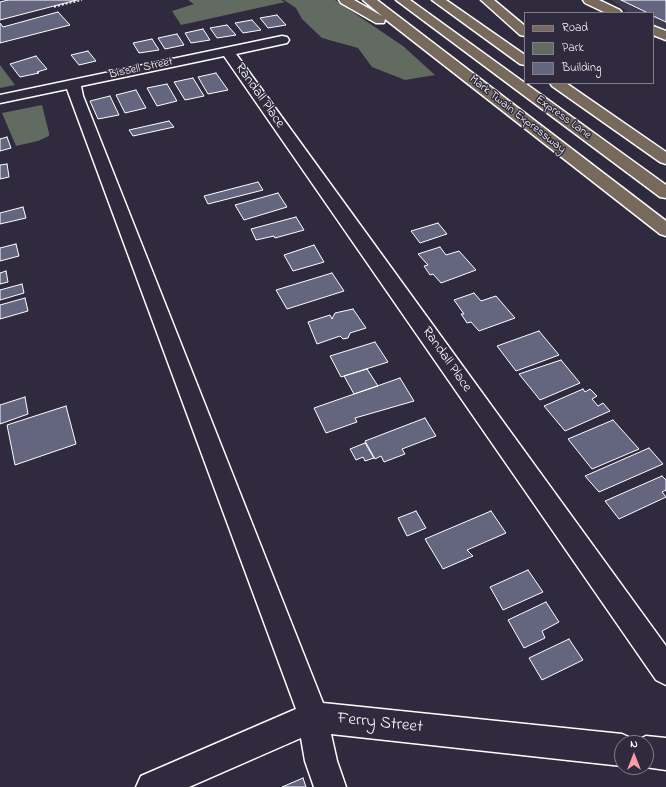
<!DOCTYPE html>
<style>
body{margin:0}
#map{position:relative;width:666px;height:787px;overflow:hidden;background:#2f2a3d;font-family:"Indie Flower",sans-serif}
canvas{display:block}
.legend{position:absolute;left:524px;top:12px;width:130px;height:72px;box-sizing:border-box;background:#2f2a3d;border:1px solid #827f8b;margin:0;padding:5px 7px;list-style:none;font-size:12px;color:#fff}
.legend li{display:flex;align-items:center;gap:8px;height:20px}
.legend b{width:20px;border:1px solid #827f8b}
.north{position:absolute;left:614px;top:735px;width:40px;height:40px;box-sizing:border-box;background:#2f2a3d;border:1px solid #827f8b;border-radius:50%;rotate:0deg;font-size:11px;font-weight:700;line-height:16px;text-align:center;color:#fff}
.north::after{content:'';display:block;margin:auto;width:14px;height:18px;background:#ff9aa2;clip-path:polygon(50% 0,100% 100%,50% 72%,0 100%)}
</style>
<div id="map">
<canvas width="666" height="787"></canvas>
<ul class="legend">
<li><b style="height:5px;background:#77695c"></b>Road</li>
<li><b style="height:11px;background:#626b5f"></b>Park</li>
<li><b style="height:11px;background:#646680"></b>Building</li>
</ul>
<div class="north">N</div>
</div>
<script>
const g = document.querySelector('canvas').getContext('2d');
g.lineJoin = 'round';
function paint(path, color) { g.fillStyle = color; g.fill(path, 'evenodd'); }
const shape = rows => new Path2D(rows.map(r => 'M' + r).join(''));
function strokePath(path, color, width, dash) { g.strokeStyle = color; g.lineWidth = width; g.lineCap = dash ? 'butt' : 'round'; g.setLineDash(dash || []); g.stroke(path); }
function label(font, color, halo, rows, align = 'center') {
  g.font = font + ' "Indie Flower",sans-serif'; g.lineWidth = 3; g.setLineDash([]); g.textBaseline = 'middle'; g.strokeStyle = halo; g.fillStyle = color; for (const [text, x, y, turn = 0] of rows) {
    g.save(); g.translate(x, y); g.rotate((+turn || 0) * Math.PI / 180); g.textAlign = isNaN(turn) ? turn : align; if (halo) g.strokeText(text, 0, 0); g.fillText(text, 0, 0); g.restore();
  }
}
const built = shape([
 [611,0,666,0,666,40,653,31,653,13,629,13]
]);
const green = shape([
 [188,0,281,0,285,2,181,25,172,11,194,4],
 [284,0,335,0,403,46,435,75,405,80,372,67,358,48,322,38,302,19,296,8],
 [0,65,15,85,0,88],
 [42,105,49,133,49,136,38,141,16,146,2,113]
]);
const building = shape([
 [8,0,77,0,0,20,0,2,8,0],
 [621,0,666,0,666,22,653,16,653,13,648,13,621,0],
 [58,12,70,25,0,43,0,23,3,27,58,12],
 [277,15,286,25,268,28,260,18,277,15],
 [252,20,261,30,243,33,235,23,252,20],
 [227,25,236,35,217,38,210,28,227,25],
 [203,29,210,40,191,43,185,33,203,29],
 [177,34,184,45,165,49,158,38,177,34],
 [152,39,159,50,139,53,133,43,152,39],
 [88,51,96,61,79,65,71,55,88,51],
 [36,56,47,69,37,72,39,73,20,77,10,64,36,56],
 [216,73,228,90,208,94,198,77,216,73],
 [193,78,204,96,185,100,174,82,193,78],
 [167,84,177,101,157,106,147,88,167,84],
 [136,90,146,108,125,113,116,95,136,90],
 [110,96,119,115,98,119,90,101,110,96],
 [169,121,174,127,133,136,129,130,169,121],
 [7,137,11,148,0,151,0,139,7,137],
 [7,164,9,177,0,179,0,165,7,164],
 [258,182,263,190,208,204,204,196,258,182],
 [278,193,287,207,244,220,235,205,278,193],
 [23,207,26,218,0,224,0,213,23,207],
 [296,217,304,230,275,238,274,236,256,240,251,229,296,217],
 [438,223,447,234,420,243,411,231,438,223],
 [16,244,19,256,0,261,0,248,16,244],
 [314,245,324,262,293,271,284,255,314,245],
 [440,247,446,255,459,251,476,270,441,283,433,274,430,275,424,266,428,265,418,254,440,247],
 [6,271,8,282,0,284,0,273,6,271],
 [332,273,344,291,287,309,276,290,332,273],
 [22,284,24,293,0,300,0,290,22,284],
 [474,293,481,301,496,296,515,318,479,331,471,322,467,323,461,314,464,314,454,300,474,293],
 [25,298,28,311,0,319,0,305,25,298],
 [353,309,366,328,350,333,348,338,343,339,340,336,317,344,308,322,330,315,332,319,335,313,353,309],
 [539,331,559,355,516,371,497,346,539,331],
 [375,342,388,362,341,377,330,356,375,342],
 [561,360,580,383,540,400,519,374,561,360],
 [367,369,378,386,354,394,344,376,367,369],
 [400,378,414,401,355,418,357,422,326,433,314,408,400,378],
 [583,389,585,392,590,389,597,396,592,399,598,406,603,403,610,411,565,431,544,406,583,389],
 [25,397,28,414,0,424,0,405,25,397],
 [66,406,76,444,15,465,7,425,66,406],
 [425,418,436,436,402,449,405,454,384,462,381,456,375,459,365,441,425,418],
 [613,420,639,449,592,469,568,439,613,420],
 [365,443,374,458,365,461,363,457,356,460,350,449,365,443],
 [649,448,663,464,599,492,585,476,649,448],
 [662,476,666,480,666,490,662,492,666,497,619,519,605,501,662,476],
 [416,511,426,528,407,536,398,518,416,511],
 [491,511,506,533,467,550,473,556,443,569,425,539,491,511],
 [528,570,543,592,503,610,490,587,528,570],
 [546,602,559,622,542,631,545,638,524,648,508,620,546,602],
 [569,639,583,660,542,680,529,658,569,639],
 [303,778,306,787,282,787,303,778]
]);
const path = shape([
 [54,7,82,0]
]);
const minor = shape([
 [282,36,287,37,289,40,287,43,236,54,666,646,666,685,656,680,224,56,81,86,83,96,323,703,622,734,633,739,634,742,646,736,666,738,666,770,645,767,646,767,646,743,622,743,622,766,331,734,337,761,346,787,314,787,305,761,301,738,189,787,136,787,141,776,296,709,67,89,0,103,0,95,282,36]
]);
const major = shape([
 [583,0,599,0,620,10,622,13,606,13,585,3,583,0],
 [653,26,666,31,666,40,653,35,653,26]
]);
const highway = shape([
 [339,0,354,0,382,16,363,0,377,0,666,221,666,236,660,234,385,19,384,23,376,23,341,3,339,0],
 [396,0,410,0,666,185,666,198,660,197,396,0],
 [432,0,446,0,525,55,525,65,520,64,432,0],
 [481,0,494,0,525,26,525,36,520,35,481,0],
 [550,83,566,83,666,152,666,164,660,162,552,86,550,83]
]);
const farStreetnames = [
 ["Bissell Street",141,69,-12],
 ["Mark Twain Expressway",517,115,38],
 ["Express Lane",563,118,36]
];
const streetNames = [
 ["Randall Place",259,96,55],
 ["Randall Place",446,360,55]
];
const nearStreetnames = [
 ["Ferry Street",380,724,6]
];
paint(built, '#3f3c51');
paint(green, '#626b5f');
paint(building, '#646680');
strokePath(building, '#fff', 1);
strokePath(minor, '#fff', 3);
strokePath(major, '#fff', 3);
strokePath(highway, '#fff', 3);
strokePath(path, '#fff', 1.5, [2, 2]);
paint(minor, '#2f2a3d');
paint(major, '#77695c');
paint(highway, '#77695c');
label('12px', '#fff', '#2f2a3d', farStreetnames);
label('14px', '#fff', '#2f2a3d', streetNames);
label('17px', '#fff', '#2f2a3d', nearStreetnames);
</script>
